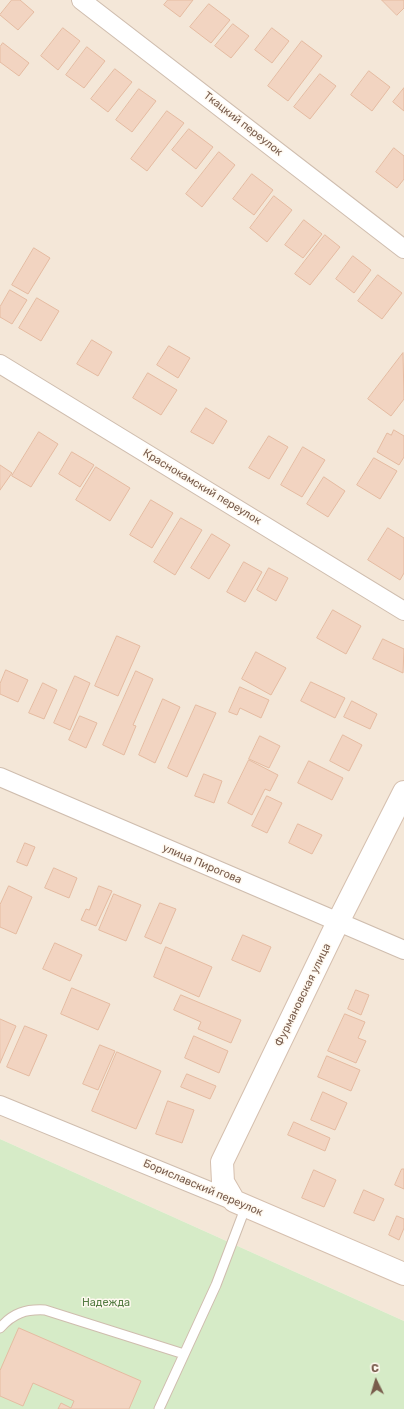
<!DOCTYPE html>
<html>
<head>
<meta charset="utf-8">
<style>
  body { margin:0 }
  #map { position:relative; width:404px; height:1409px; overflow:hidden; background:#fdf5ea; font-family:Rubik,sans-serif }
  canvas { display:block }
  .north { position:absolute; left:356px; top:1361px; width:40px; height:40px; -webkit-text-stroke:3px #fff9f0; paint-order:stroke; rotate:355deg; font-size:11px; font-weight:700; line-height:16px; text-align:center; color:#785c4c }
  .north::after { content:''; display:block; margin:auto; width:14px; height:18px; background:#785c4c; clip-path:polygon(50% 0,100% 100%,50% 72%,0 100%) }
</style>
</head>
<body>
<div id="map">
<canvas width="404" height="1409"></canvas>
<div class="north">С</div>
</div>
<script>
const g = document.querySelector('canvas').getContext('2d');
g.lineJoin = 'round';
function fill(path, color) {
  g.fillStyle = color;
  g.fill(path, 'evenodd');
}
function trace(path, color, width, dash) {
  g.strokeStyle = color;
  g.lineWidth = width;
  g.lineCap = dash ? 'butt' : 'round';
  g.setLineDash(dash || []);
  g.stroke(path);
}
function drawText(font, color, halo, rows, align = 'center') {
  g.font = font + ' Rubik,sans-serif';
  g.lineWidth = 3;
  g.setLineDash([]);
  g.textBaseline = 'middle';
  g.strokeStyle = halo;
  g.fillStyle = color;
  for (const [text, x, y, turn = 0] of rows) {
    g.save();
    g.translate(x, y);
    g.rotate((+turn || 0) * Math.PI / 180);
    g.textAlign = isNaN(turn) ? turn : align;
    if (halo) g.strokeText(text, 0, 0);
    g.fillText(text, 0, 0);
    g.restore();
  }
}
fill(new Path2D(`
  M0,0H404V1321L0,1139Z`), '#f4e7d8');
fill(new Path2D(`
  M0,1139L404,1321V1409H0Z`), '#d6ebc7');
const building = new Path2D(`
  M12,0H20L34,12L18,30L0,15Z
  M168,0H193L180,17L164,5Z
  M382,0H404V8L397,15Z
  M209,4L230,20L211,43L190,27Z
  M233,24L249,36L231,58L215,46Z
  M63,28L80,41L58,70L41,56Z
  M272,28L289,41L272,63L255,50Z
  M302,41L322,56L288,101L268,86Z
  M3,43L29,63L19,76L0,62V47Z
  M87,47L105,61L84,88L66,75Z
  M115,69L132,82L108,112L91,99Z
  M369,71L390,87L372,111L351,95Z
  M320,74L336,86L310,119L294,107Z
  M404,88V111L393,102Z
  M139,89L156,101L132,132L116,120Z
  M167,111L184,123L147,171L131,159Z
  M189,129L213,147L196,169L172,150Z
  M394,148L404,156V179L397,188L376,172Z
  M219,152L235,165L202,207L186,194Z
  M252,174L273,190L254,215L233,199Z
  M274,196L292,210L267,242L250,228Z
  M304,220L322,234L303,258L285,245Z
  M325,235L340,247L310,285L295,274Z
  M34,248L50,258L28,294L12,285Z
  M353,256L371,270L354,293L336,279Z
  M378,275L402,293L382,319L358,301Z
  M10,290L27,300L12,324L0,317V307Z
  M37,298L59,311L41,341L19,328Z
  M92,340L112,352L98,376L77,364Z
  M169,346L190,358L178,378L157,365Z
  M403,353L404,399L391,416L368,399Z
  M148,373L177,390L161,415L133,398Z
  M206,408L227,421L213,444L191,432Z
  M394,430L404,436V457L399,465L377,452L387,433L391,435Z
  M39,432L58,444L31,487L12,476Z
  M269,436L288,447L269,479L249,468Z
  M303,447L325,460L302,497L281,485Z
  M72,452L94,465L80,487L59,474Z
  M374,458L397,471L380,499L357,485Z
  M0,465L12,473L0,490Z
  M96,467L130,488L110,521L76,500Z
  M324,477L345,491L328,517L307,504Z
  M151,500L173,513L152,548L130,535Z
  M181,518L202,530L175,575L154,562Z
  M388,528L404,538V573L400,580L368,560Z
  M212,534L230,545L209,579L191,568Z
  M244,562L262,572L245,602L227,592Z
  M269,568L288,578L276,601L257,590Z
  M333,610L361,626L346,654L317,638Z
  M117,636L140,646L118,696L95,686Z
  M383,639L404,649L403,673L373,659Z
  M256,652L286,668L271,695L242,679Z
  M6,670L28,680L18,702L0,694V684Z
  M136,671L153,679L133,725L136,726L124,755L103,745Z
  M75,676L90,683L70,730L54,723Z
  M311,682L345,698L335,718L301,701Z
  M43,683L57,690L44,719L29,713Z
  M240,687L269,700L261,718L240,708L237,715L229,712Z
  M163,699L180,707L155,763L139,755Z
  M352,701L377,714L370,729L344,717Z
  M196,705L216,713L187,777L168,768Z
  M80,716L97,723L86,748L69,740Z
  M343,735L362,745L349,771L330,761Z
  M260,736L280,746L269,768L249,759Z
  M249,760L278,775L270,791L265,789L252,815L228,803Z
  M309,761L343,778L332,800L298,783Z
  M204,774L222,781L214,803L195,796Z
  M267,796L282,803L267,833L252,826Z
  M298,824L322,835L312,854L289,843Z
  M25,843L35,847L27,866L17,862Z
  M54,868L77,878L69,898L45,888Z
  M9,886L32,897L16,934L0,927V905Z
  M99,886L112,891L96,926L81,920L86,909L89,910Z
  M114,894L141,905L126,941L99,930Z
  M160,903L176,909L161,944L145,937Z
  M243,935L271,947L260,972L232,960Z
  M55,943L82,955L70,981L43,969Z
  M166,947L212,967L199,997L154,977Z
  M72,988L110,1004L98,1030L61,1014Z
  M356,990L369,995L361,1015L348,1009Z
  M181,995L241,1020L231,1043L198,1029L201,1022L174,1010Z
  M345,1014L365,1022L358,1038L366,1041L356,1063L328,1051Z
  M0,1019L16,1026L0,1063Z
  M25,1026L47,1035L29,1076L7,1067Z
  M194,1036L228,1051L219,1073L185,1058Z
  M100,1045L115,1051L98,1090L83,1084Z
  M117,1052L161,1071L136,1129L92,1111Z
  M327,1056L360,1070L351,1091L318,1077Z
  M187,1074L216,1086L210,1099L181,1087Z
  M323,1092L347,1103L335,1130L311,1120Z
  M168,1101L194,1110L182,1143L156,1134Z
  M294,1122L330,1138L325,1151L288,1135Z
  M402,1169H404V1189L395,1185Z
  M314,1170L336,1180L324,1207L302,1198Z
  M364,1190L384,1199L374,1221L354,1213Z
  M397,1216L404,1219V1228L399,1240L389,1235Z
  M19,1328L141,1381L129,1409H58L61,1403L71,1408L74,1401L33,1383L23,1406L0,1396V1371Z`);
fill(building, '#f2d4c1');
trace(building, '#e5bba1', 1);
const lane = new Path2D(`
  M0,1328C13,1313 26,1309 45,1310L184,1354
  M159,1409L216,1285L246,1206`);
const street = new Path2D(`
  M81,0L404,249
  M0,364L404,611
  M0,777L404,950
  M0,1105L234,1201`);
const secondary = new Path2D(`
  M404,792L338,922L222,1162L223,1182L234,1201L404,1274`);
trace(lane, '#cfbdae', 11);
trace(street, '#cfbdae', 20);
trace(secondary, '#d5bfae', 24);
trace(lane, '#fff', 9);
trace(street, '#fff', 18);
trace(secondary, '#fff', 22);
drawText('11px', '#785c4c', '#fff9f0', [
  ["Ткацкий переулок",243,124,38],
  ["Краснокамский переулок",202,487,31],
  ["улица Пирогова",202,864,23],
  ["Фурмановская улица",303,995,-64],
  ["Бориславский переулок",203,1188,23]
]);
drawText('11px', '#557d44', '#fff9f0', [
  ["Надежда",106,1303]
]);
</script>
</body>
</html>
